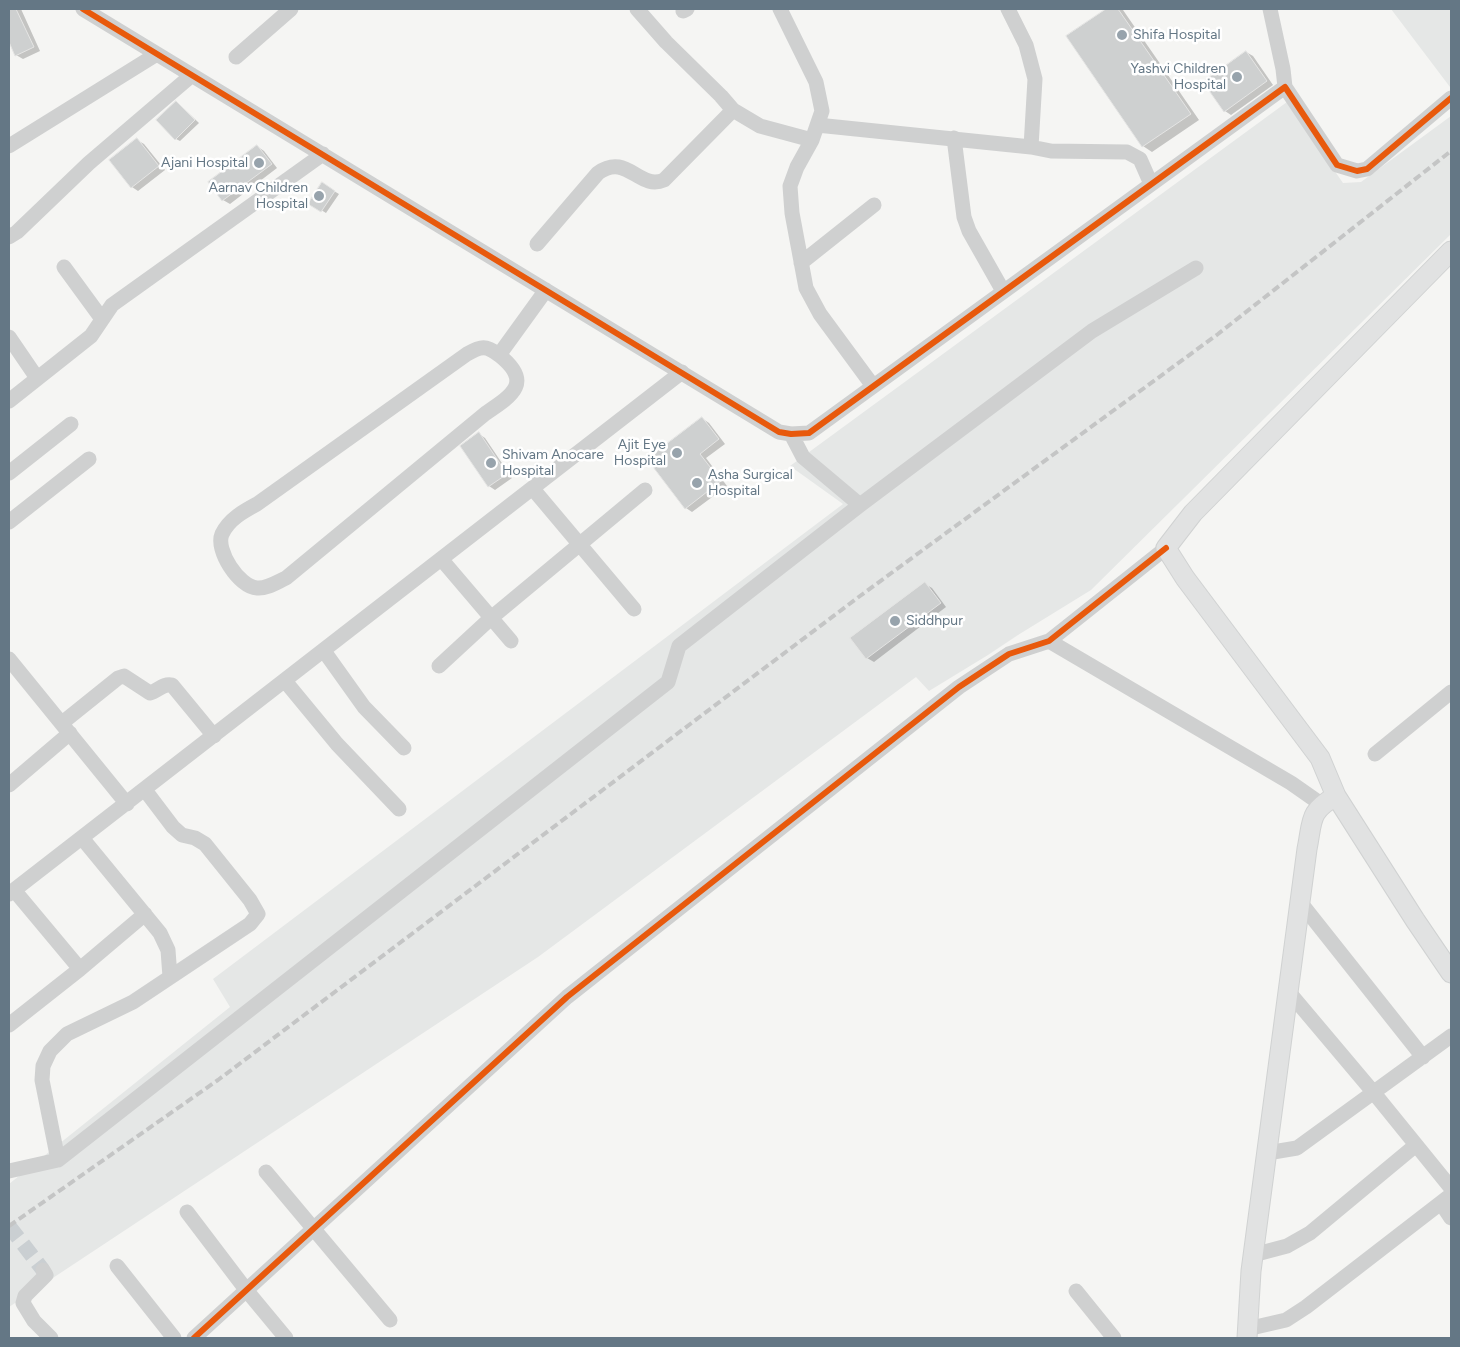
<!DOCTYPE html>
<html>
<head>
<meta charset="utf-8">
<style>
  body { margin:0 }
  #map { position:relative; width:1460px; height:1347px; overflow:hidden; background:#f5f5f3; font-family:Figtree,sans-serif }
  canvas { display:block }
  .frame { position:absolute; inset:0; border:10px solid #647785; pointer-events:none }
</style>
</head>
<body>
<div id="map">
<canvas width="1460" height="1347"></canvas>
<div class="frame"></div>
</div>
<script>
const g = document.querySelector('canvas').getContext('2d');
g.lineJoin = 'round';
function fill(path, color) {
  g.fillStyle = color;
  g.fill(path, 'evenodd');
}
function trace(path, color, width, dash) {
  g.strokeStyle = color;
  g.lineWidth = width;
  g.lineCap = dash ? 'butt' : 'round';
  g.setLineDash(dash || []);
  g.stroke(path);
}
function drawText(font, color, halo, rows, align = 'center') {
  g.font = font + ' Figtree,sans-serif';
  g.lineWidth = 5;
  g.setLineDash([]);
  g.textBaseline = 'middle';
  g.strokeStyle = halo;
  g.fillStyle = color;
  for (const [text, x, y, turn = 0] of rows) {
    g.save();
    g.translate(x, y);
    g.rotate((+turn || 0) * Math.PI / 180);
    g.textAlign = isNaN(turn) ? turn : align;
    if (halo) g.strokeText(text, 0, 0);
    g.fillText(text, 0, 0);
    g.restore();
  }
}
fill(new Path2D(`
  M1391,9H1451V86L1450,87Z
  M1287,102L1343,183L1361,182L1451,116V234L1091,590L1018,635L988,655L929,691L916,677L538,957L9,1307V1184L230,1007L213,979L843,504L790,466Z`), '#e5e7e6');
fill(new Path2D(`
  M9,9H21L40,51L23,59L16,55L9,40Z
  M1108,9L1123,10L1199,120L1152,152L1143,146L1067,37Z
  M1246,52L1253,56L1273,85L1231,115L1225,111Z
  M177,102L199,123L180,141L176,139Z
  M137,140L144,144L165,170L138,191L132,187Z
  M258,147L264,151L277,168L230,204L223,200Z
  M322,184L339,194L326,213L310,203Z
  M703,419L709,423L725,444L706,458L727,486L692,512L686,508Z
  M479,434L485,438L512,478L495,490L489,486Z
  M925,584L932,588L946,607L874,662L867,658Z`), '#0003');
const building = new Path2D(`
  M9,9H16L34,47L15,56L9,42Z
  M1106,9H1118L1191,114L1142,147L1066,36Z
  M1246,51L1267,81L1224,112L1203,82Z
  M176,101L195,120L175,140L156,120Z
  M137,138L159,166L131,188L109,160Z
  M257,145L272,164L222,201L208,182Z
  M322,182L335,191L321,212L308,204Z
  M702,417L719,439L700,454L721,481L685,509L647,459Z
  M479,432L507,474L488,487L460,446Z
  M925,582L941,603L866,659L850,638Z`);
fill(building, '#ced0d0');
trace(building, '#e4e4e3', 1);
trace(new Path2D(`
  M9,1226L43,1270`), '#cacfd2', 15, [15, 8]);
const major = new Path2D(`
  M1451,251L1193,513L1166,548L1185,578L1320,758L1336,796L1415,920L1451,973
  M1247,1338L1251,1271L1307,849C1313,820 1308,812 1336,796`);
trace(major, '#d0d2d2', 21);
trace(new Path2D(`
  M83,9L779,432L791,434L809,433L1285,87L1337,165L1357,171L1367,169L1451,98
  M637,9L666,42L721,96L733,110L760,126L812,140
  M780,9L816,82L822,111L812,140L797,167L790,186L792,213L806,288L820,314L873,386
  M1008,9L1026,45L1035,79L1031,147L1051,151L1127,152L1140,159L1151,184
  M1270,9L1283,69L1285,87
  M683,11L687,9
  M236,57L291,9
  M817,125L1031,147
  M954,138L964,217L969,231L1003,291
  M9,146L157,54
  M9,237L17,232L89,163L192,75
  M537,244L598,173C627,152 639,191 664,180L733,110
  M801,263L874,205
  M64,267L102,319
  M9,337L37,378
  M499,355C533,382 513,395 486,413L286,578C277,582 267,589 257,588C239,587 215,550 222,534C229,519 244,511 257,504L467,354C481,346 486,345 499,355L546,290
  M9,401L91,336L112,305L323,154
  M791,434L803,457L860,505
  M9,473L71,424
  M533,489L634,609
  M9,522L89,459
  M442,560L511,641
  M1049,641L1291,783L1321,804
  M324,651L364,707L404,748
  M9,659L127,804
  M439,666L491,618L645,490
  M285,681L337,744L399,809
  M62,723L118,678L124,676L150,693C158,691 163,683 172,685L214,736
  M1375,754L1451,692
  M9,785L70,733
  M82,838L160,933L168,950L170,977
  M14,890L80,969
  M9,894L682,372
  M1300,902L1423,1057
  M1288,991L1374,1093L1451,1188
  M9,1025L80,969L145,914
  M1267,1153L1297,1148L1451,1036
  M58,1160L668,682L679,646L860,505L1092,331L1196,268
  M9,1171L58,1160L42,1080L43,1066L50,1051L67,1034L133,1002L250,924L258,914L250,900L205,844L195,838L182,835L173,827L145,790
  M266,1172L390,1320
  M1441,1203L1451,1218
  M187,1212L247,1291L286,1338
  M1253,1255L1287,1246L1310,1233L1416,1145
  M117,1266L174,1338
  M43,1270L46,1275L25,1296L23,1303L34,1321L51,1338
  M1076,1291L1114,1338
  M1247,1329L1286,1320L1306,1307L1451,1195
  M194,1338L567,997L959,687L1009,654L1049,641L1166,548`), '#cfd0d0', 15);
trace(major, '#e1e2e2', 19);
trace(new Path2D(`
  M9,1226L218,1080L860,596L1218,334L1451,151`), '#c4c5c5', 4, [8, 4]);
trace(new Path2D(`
  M83,9L779,432L791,434L809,433L1285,87L1337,165L1357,171L1367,169L1451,98
  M194,1338L567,997L959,687L1009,654L1049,641L1166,548`), '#e8590c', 6);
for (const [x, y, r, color] of [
  [1122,35,6,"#97a3ac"],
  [1237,77,6,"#97a3ac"],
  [259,163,6,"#97a3ac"],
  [319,196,6,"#97a3ac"],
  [677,453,6,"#97a3ac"],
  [491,463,6,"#97a3ac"],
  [697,483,6,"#97a3ac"],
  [895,621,6,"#97a3ac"]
]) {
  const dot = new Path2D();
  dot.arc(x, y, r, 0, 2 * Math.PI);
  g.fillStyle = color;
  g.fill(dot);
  trace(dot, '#fff', 2);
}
drawText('14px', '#647785', '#fff', [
  ["Shifa Hospital",1133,35],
  ["Yashvi Children",1226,69,"right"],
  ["Hospital",1226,85,"right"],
  ["Ajani Hospital",248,163,"right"],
  ["Aarnav Children",308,188,"right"],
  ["Hospital",308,204,"right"],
  ["Ajit Eye",666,445,"right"],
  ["Hospital",666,461,"right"],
  ["Shivam Anocare",502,455],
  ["Hospital",502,471],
  ["Asha Surgical",708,475],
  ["Hospital",708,491],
  ["Siddhpur",906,621]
], 'left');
</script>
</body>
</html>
